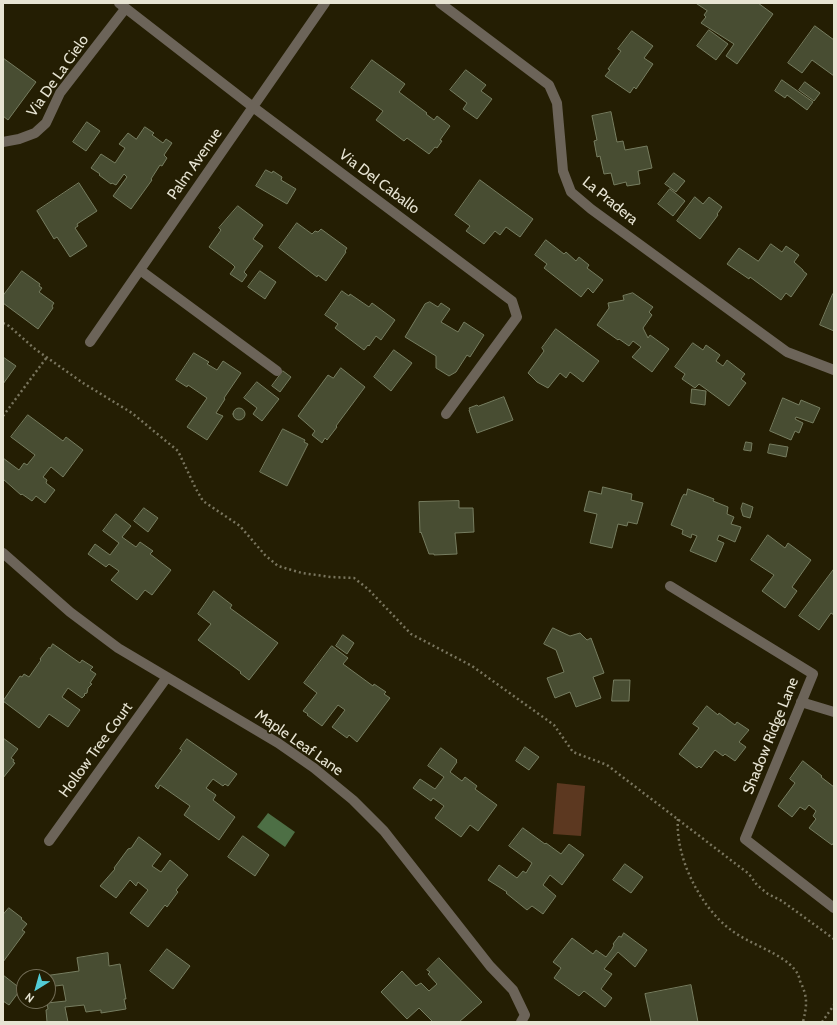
<!DOCTYPE html>
<html>
<head>
<meta charset="utf-8">
<style>
  body { margin:0 }
  #map { position:relative; width:837px; height:1025px; overflow:hidden; background:#241e03; font-family:Cabin,sans-serif }
  canvas { display:block }
  .frame { position:absolute; inset:0; border:4px solid #e7e4d3; pointer-events:none }
  .north { position:absolute; left:16px; top:969px; width:40px; height:40px; box-sizing:border-box; background:#241e03; border:1px solid #726d56; border-radius:50%; rotate:217deg; font-size:11px; font-weight:700; line-height:16px; text-align:center; color:#e7e4d3 }
  .north::after { content:''; display:block; margin:auto; width:14px; height:18px; background:#52ccd6; clip-path:polygon(50% 0,100% 100%,50% 72%,0 100%) }
</style>
</head>
<body>
<div id="map">
<canvas width="837" height="1025"></canvas>
<div class="frame"></div>
<div class="north">N</div>
</div>
<script>
const g = document.querySelector('canvas').getContext('2d');
g.lineJoin = 'round';
function fill(path, color) {
  g.fillStyle = color;
  g.fill(path, 'evenodd');
}
function trace(path, color, width, dash) {
  g.strokeStyle = color;
  g.lineWidth = width;
  g.lineCap = dash ? 'butt' : 'round';
  g.setLineDash(dash || []);
  g.stroke(path);
}
function drawText(font, color, halo, rows, align = 'center') {
  g.font = font + ' Cabin,sans-serif';
  g.lineWidth = 3.5;
  g.setLineDash([]);
  g.textBaseline = 'middle';
  g.strokeStyle = halo;
  g.fillStyle = color;
  for (const [text, x, y, turn = 0] of rows) {
    g.save();
    g.translate(x, y);
    g.rotate((+turn || 0) * Math.PI / 180);
    g.textAlign = isNaN(turn) ? turn : align;
    if (halo) g.strokeText(text, 0, 0);
    g.fillText(text, 0, 0);
    g.restore();
  }
}
fill(new Path2D(`
  M557,783L585,786L581,836L553,834Z`), '#5c3820');
fill(new Path2D(`
  M268,813L295,832L285,847L257,827Z`), '#4d6f45');
const building = new Path2D(`
  M696,3H758L773,14L737,64L726,56L734,44L701,23L706,17L704,15L707,11Z
  M815,26L834,40V76L812,60L802,73L788,63Z
  M709,30L728,44L716,60L697,46Z
  M632,31L653,46L644,58L653,64L636,89L634,87L630,93L605,76L610,70L608,69L621,51L618,49Z
  M3,58L36,82L8,120L3,116Z
  M372,60L405,84L399,92L427,113L426,114L434,120L437,116L450,126L440,140L442,141L437,148L435,147L429,154L407,138L404,141L376,120L383,111L351,88Z
  M466,70L486,85L481,91L492,99L477,119L463,109L467,103L450,90Z
  M782,80L813,102L807,110L787,95L785,98L775,91Z
  M805,82L820,93L814,101L799,90Z
  M611,112L617,142L623,141L625,150L647,146L652,168L638,171L640,184L627,186L626,182L614,185L611,173L604,174L600,156L597,157L594,141L597,140L592,116Z
  M87,122L100,131L86,151L73,142Z
  M145,127L154,133L152,135L163,143L166,139L172,143L164,155L167,158L162,166L160,165L151,179L152,180L131,209L113,196L127,177L124,174L116,185L112,183L111,184L99,175L100,174L91,168L101,154L115,163L125,148L119,144L128,133L136,139Z
  M266,170L272,173L273,171L282,177L281,180L296,189L287,204L256,186Z
  M674,173L685,181L676,192L665,184Z
  M480,180L533,219L520,237L506,227L500,235L495,231L484,244L466,231L470,226L455,215Z
  M79,183L97,211L77,224L78,226L75,228L87,246L70,257L57,237L54,239L37,211Z
  M670,189L685,201L673,216L658,204Z
  M695,197L703,204L709,197L722,207L717,214L718,215L700,239L677,221Z
  M238,206L263,225L253,239L263,246L244,272L247,275L242,282L230,274L235,267L232,264L209,247L221,230L219,228Z
  M297,223L312,234L315,231L318,232L321,229L347,248L345,251L346,252L326,281L318,275L317,277L279,248Z
  M546,240L564,254L566,252L576,261L579,257L589,265L587,268L603,280L593,293L588,288L581,297L544,268L547,264L535,255Z
  M771,244L782,252L786,246L799,255L794,262L803,270V271L807,274L791,297L786,293L781,300L750,277L749,279L727,264L739,248L758,261Z
  M22,271L40,284L39,286L42,288L39,292L54,303L52,306L53,308L38,329L3,303V296Z
  M260,271L276,282L265,299L248,287Z
  M342,291L349,296L350,294L369,307L372,303L395,320L381,340L376,336L369,346L368,345L364,350L335,328L338,324L325,315Z
  M633,293L653,307L649,312L652,315L643,328L648,338L650,335L669,349L652,372L632,357L641,347L633,341L629,346L619,339L618,340L597,325L609,308L608,303L624,300L623,296Z
  M833,294L834,295V331L820,325Z
  M430,302L438,307L441,303L450,309L441,322L458,332L464,322L484,335L470,357L467,355L456,372L449,376L436,368V356L405,337L425,304Z
  M556,329L599,361L583,382L570,372L566,378L560,373L548,388L537,382L528,373L544,351L542,348Z
  M693,343L703,350L706,345L720,355L716,361L723,366L727,360L745,374L741,379L746,383L729,406L699,384L695,388L682,379L685,374L675,367Z
  M394,350L412,363L391,391L374,377Z
  M194,353L209,362L207,364L217,370L223,361L241,373L224,398L225,399L216,413L223,416L207,440L187,427L207,398L188,385L187,387L176,380Z
  M3,357L16,366L3,384Z
  M341,368L365,387L336,426L337,427L327,440L325,438L322,443L312,435L315,431L298,416L328,375L333,378Z
  M283,371L291,377L280,392L272,386Z
  M257,382L279,399L262,421L253,414L257,408L244,398Z
  M692,389L706,391L705,405L691,403Z
  M504,397L513,420L477,433L469,410H470L469,408L477,405L478,406Z
  M783,398L799,405L801,400L820,408L813,423L796,417L795,419L803,423L799,433L795,431L791,440L770,431Z
  M233 414a6 6 0 1 1 12 0a6 6 0 1 1-12 0Z
  M28,415L63,441L66,437L83,450L63,477L51,467L43,477L47,480L46,483L55,490L45,503L36,496L32,501L22,494L21,495L3,479V458L19,470L24,463L27,465L35,455L11,437Z
  M283,429L305,440L304,442L308,444L287,486L260,472Z
  M746,442L752,443L751,451L744,450Z
  M770,444L788,447L786,457L768,453Z
  M603,487L632,494L631,500L643,503L637,524L628,522L627,526L618,524L612,548L590,543L597,514L584,511L589,491L601,494Z
  M688,489L714,499L713,501L728,507L727,514L734,517L731,524L741,527L735,542L719,535L717,540L724,543L716,562L690,551L697,536L692,534L691,538L682,534L683,530L671,525L682,497L684,494L686,495Z
  M459,501V508H473L474,532L455,533L457,554L434,555V554H429L421,532L420,533L419,502Z
  M743,503L753,507L750,518L743,516L741,509Z
  M144,508L158,518L148,532L134,521Z
  M116,514L131,526L122,537L136,547L140,542L153,551L150,554L171,570L152,595L145,590L137,600L111,580L119,571L109,564L106,567L88,554L95,544L110,555L119,543L103,531Z
  M768,535L785,548L788,543L811,560L792,587L797,591L785,608L762,591L774,575L751,560Z
  M834,569V615L831,613L819,630L799,616Z
  M214,591L232,605L230,608L278,643L249,680L240,673L241,672L198,640L211,624L198,614Z
  M553,628L570,636L580,633L587,640L591,638L604,673L593,677L601,698L576,707L570,692L555,698L547,678L564,672L556,650L544,644Z
  M343,635L354,643L347,654L336,646Z
  M53,644L80,663L82,660L93,667L90,670L96,674L90,683L92,684L88,688L87,693L84,694L85,695L82,698L68,688L62,697L80,710L68,727L49,714L39,728L3,701L20,676L22,677L24,674L29,677L41,660L40,659L49,647L50,648Z
  M332,646L348,658L343,664L373,686L374,684L386,692L384,694L390,698L357,742L349,735L347,738L332,727L345,710L338,705L322,726L307,715L308,714L303,711L317,693L304,683Z
  M614,680H630L629,701H612Z
  M707,706L718,715L719,713L735,725L737,722L749,730L739,742L746,747L735,761L725,754L723,756L715,750L701,768L699,766L697,768L679,754L699,728L693,724Z
  M3,738L18,749L11,758L14,760L13,762L15,763L3,778Z
  M187,739L237,774L228,786L225,784L223,786L213,779L206,788L216,795L213,800L235,817L219,840L184,815L190,806L160,785L158,789L155,786L182,750L180,749Z
  M525,747L539,757L529,770L516,761Z
  M441,748L457,760L456,761L457,762L450,772L462,781L465,777L477,786L475,789L497,805L478,831L470,825L461,837L435,818L444,806L433,798L431,801L413,788L420,779L435,789L444,777L428,766Z
  M803,761L822,776L821,777L834,787V842L832,845L809,828L816,819L813,816L816,811L809,805L805,810L800,807L792,817L778,806L795,783L790,779Z
  M523,828L545,844L546,843L561,854L569,844L584,855L562,885L550,875L543,885L556,896L543,914L532,906L527,910L506,893L507,892L488,880L499,865L517,878L523,871L526,873L532,863L509,846Z
  M243,836L269,855L255,876L228,857Z
  M139,837L161,854L152,866L161,872L170,860L188,875L176,890L178,892L167,907L165,905L148,927L130,913L148,890L138,882L136,886L130,880L116,898L100,886L115,869L114,868L128,849L131,848Z
  M625,864L643,877L631,893L613,880Z
  M9,908L22,918L21,919L27,924L22,930L25,932L3,962V915Z
  M624,933L647,950L635,967L618,952L604,969L612,974L601,989L612,998L605,1007L584,991L579,996L554,978L561,968L553,962L572,938L593,954L596,950L606,957L612,949L614,945L613,944L619,936L621,937Z
  M167,949L190,966L173,989L150,971Z
  M108,953L109,966L120,964L126,999H124L126,1009L101,1013V1010L86,1012L84,1005L65,1007L68,1022H47L46,1010L48,1009L47,1003L66,1001L63,985L48,987V977L44,976L79,971L77,958Z
  M439,958L482,1002L459,1022H433L419,1008L407,1019L381,992L402,971L416,986L421,983L429,991L437,984L428,974L430,972L427,970Z
  M3,975L21,989L9,1005L3,1001Z
  M691,985L698,1022H651L645,994Z`);
fill(building, '#484d32');
trace(building, '#767d60', 1);
trace(new Path2D(`
  M3,323L9,326L35,349L83,383L132,413L178,451L196,489L203,501L240,526L265,555L278,566L302,573L331,577L354,578L368,589L411,634L472,666L554,725L573,752L607,765L749,874L757,885L768,894L782,901L834,939
  M3,416L47,357
  M678,819C675,857 700,907 731,930C749,944 782,953 795,970C798,973 799,977 800,981C808,997 807,1005 803,1022
  M822,1022L834,1005`), '#79755e', 2.5, [2, 3]);
trace(new Path2D(`
  M119,3L253,107L512,301L517,317L446,414
  M440,3L549,85L557,103L563,171L571,192L591,209L787,352L834,370
  M3,142L19,139L35,133L46,123L60,93L125,9
  M140,270L277,371
  M90,342L325,3
  M3,553L70,612L118,648L278,743L314,768L353,800L384,831L490,966L513,990L525,1015L521,1022
  M670,586L813,674L745,839L834,908
  M801,702L834,712
  M49,841L167,677`), '#6c6459', 10);
drawText('15px', '#e7e4d3', '#241e03', [
  ["Via De La Cielo",58,76,-55],
  ["Palm Avenue",195,164,-55],
  ["Via Del Caballo",379,182,37],
  ["La Pradera",610,201,39],
  ["Shadow Ridge Lane",771,736,-68],
  ["Maple Leaf Lane",299,743,35],
  ["Hollow Tree Court",96,750,-54]
]);
</script>
</body>
</html>
